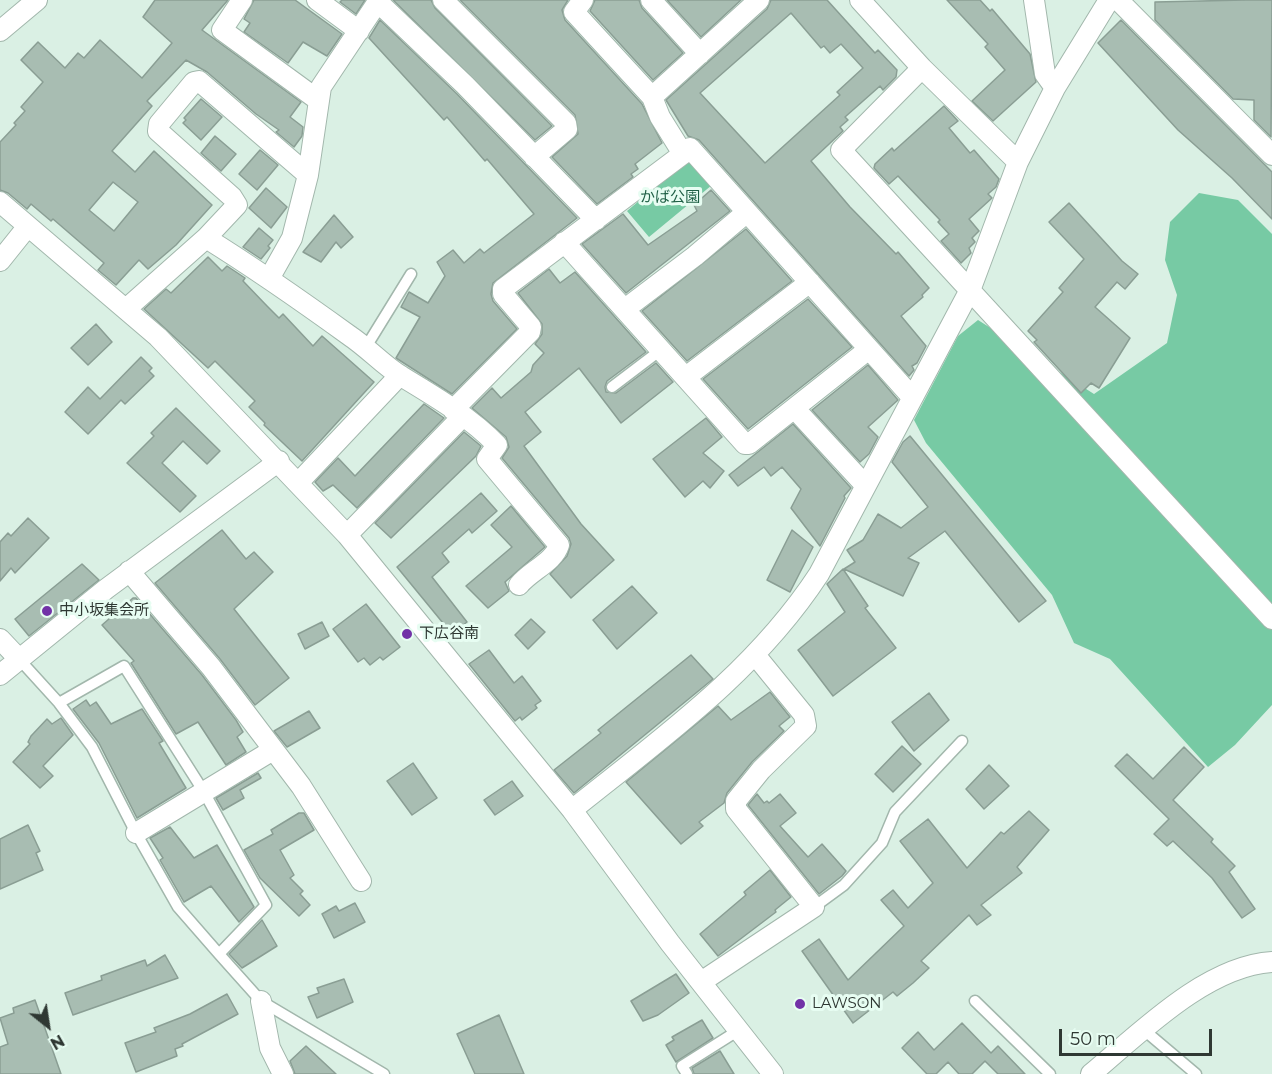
<!DOCTYPE html>
<html>
<head>
<meta charset="utf-8">
<style>
  body { margin:0 }
  #map { position:relative; width:1272px; height:1074px; overflow:hidden; background:#daf0e4; font-family:Montserrat,sans-serif }
  canvas { display:block }
  .north { position:absolute; left:18px; top:996px; width:60px; height:60px; -webkit-text-stroke:4px #e7fdf2; paint-order:stroke; rotate:150deg; font-size:16px; font-weight:700; line-height:24px; text-align:center; color:#2f3833 }
  .north::after { content:''; display:block; margin:auto; width:21px; height:27px; background:#2f3833; clip-path:polygon(50% 0,100% 100%,50% 72%,0 100%) }
  .scale { position:absolute; left:1059px; top:1029px; width:153px; height:27px; box-sizing:border-box; border:3px solid #2f3833; border-top:0; padding-left:8px; font-size:18px; line-height:21px; white-space:nowrap; color:#2f3833; -webkit-text-stroke:4px #e7fdf2; paint-order:stroke }
</style>
</head>
<body>
<div id="map">
<canvas width="1272" height="1074"></canvas>
<div class="north">N</div>
<div class="scale">50 m</div>
</div>
<script>
const g = document.querySelector('canvas').getContext('2d');
g.lineJoin = 'round';
function fill(path, color) {
  g.fillStyle = color;
  g.fill(path, 'evenodd');
}
function trace(path, color, width, dash) {
  g.strokeStyle = color;
  g.lineWidth = width;
  g.lineCap = dash ? 'butt' : 'round';
  g.setLineDash(dash || []);
  g.stroke(path);
}
function drawText(font, color, halo, rows, align = 'center') {
  g.font = font + ' Montserrat,"Noto Sans JP",sans-serif';
  g.lineWidth = 6;
  g.setLineDash([]);
  g.textBaseline = 'middle';
  g.strokeStyle = halo;
  g.fillStyle = color;
  for (const [text, x, y, turn = 0] of rows) {
    g.save();
    g.translate(x, y);
    g.rotate((+turn || 0) * Math.PI / 180);
    g.textAlign = isNaN(turn) ? turn : align;
    if (halo) g.strokeText(text, 0, 0);
    g.fillText(text, 0, 0);
    g.restore();
  }
}
fill(new Path2D(`
  M690,158L712,185L649,237L627,211Z
  M1199,193L1238,200L1272,234V705L1235,745L1208,767L1110,659L1074,643L1052,595L926,443L914,420L958,336L978,320L1094,394L1167,343L1177,295L1165,260L1170,222Z`), '#77caa4');
const building = new Path2D(`
  M155,0H228L202,30L301,102L290,117L303,127L302,136L294,147L276,132L279,130L256,114L207,72L186,60L147,101L152,106L112,151L135,172L154,151L212,205L176,245L148,269L139,260L116,285L98,270L104,263L53,219L51,221L31,204L27,209L8,193L0,190V142L16,125L14,123L25,111L21,107L43,82L21,60L38,42L65,68L78,53L84,58L100,40L142,78L172,43L143,17ZM113,182L138,202L114,231L89,210Z
  M254,0H295L342,34L327,56L303,42L288,63L244,32L250,23L244,19Z
  M342,0H365L356,14L340,2Z
  M393,0H431L435,8L552,126L535,140Z
  M460,0H568L562,10L565,20L642,104L662,143L635,164L638,169L631,174L633,177L597,204L552,157L578,134L575,115Z
  M595,0H639L642,8L683,53L653,80L590,11Z
  M667,0H741L701,37Z
  M771,0H827L875,53L878,50L897,70L896,77L883,90L880,86L845,117L848,120L840,127L843,131L811,161L850,207L896,254L898,252L929,288L922,295L923,297L901,316L926,346L917,363L912,366L914,370L909,376L699,140L688,136L666,100L767,9ZM791,13L821,48L824,46L830,53L841,44L863,68L837,92L840,95L765,163L700,93Z
  M947,0H980L990,11L992,9L1030,54L1036,82L993,121L972,101L1005,70L985,47L988,44Z
  M1245,0H1272L1271,137L1254,120V100L1233,99L1155,20V2Z
  M380,20L457,94L577,218L493,283L491,294L493,301L517,329L452,394L396,358L420,317L401,307L409,292L428,303L445,276L437,262L453,250L464,263L480,249L484,253L534,214L487,159L485,161L447,117L444,120L369,38Z
  M1121,20L1272,172V219L1232,178L1178,130L1098,43Z
  M201,99L222,117L201,140L183,123L186,120L184,118Z
  M944,106L958,121L949,128L970,153L974,150L999,179L996,187L988,194L992,198L969,219L979,231L972,238L975,242L969,248L971,253L961,263L941,241L949,234L938,222L940,220L898,176L889,184L874,168L875,164L892,148L894,151Z
  M215,136L236,154L221,171L201,153Z
  M260,150L278,165L257,190L239,174Z
  M266,188L287,207L271,228L249,208Z
  M711,190L730,211L626,293L582,244L623,214L648,245L697,211L694,205Z
  M1069,203L1122,261L1138,274L1125,289L1117,282L1095,307L1130,338L1099,388L1091,383L1081,393L1034,342L1037,340L1028,331L1063,292L1059,288L1084,259L1049,222Z
  M334,215L353,237L341,248L336,242L321,262L303,252Z
  M259,228L273,240L268,246L270,248L261,259L243,247Z
  M746,229L792,281L687,361L642,311Z
  M208,257L222,271L227,266L245,278L243,281L267,306L279,318L283,314L313,346L322,336L374,382L302,461L264,425L265,423L249,407L255,401L215,361L208,368L144,309L166,289L171,293Z
  M549,269L560,283L575,272L646,352L607,381L605,387L606,392L616,393L656,363L673,382L621,423L579,368L525,412L541,432L524,446L581,524L614,560L571,598L550,574L567,556L571,544L569,538L502,458L509,447L506,437L472,408L492,388L501,398L531,372L533,365L544,353L535,344L542,334V324L518,293Z
  M808,299L852,347L748,429L703,379Z
  M96,324L112,342L88,365L71,348Z
  M141,357L152,368L149,371L154,376L125,404L121,400L88,434L65,412L88,387L100,399Z
  M868,365L898,400L868,427L878,437L869,454L860,462L812,410Z
  M424,404L444,418L357,508L333,485L323,491L315,482L338,458L355,476Z
  M176,408L220,451L207,464L183,441L162,463L196,496L180,512L127,463L154,436L151,433Z
  M706,418L722,437L703,453L724,471L710,488L703,481L685,497L653,459Z
  M793,424L851,488L844,496L845,498L820,546L791,508L801,489L782,467L771,476L764,467L738,486L729,475Z
  M464,432L481,446L476,456L391,538L375,523Z
  M910,436L1046,601L1019,622L945,531L908,558L919,563L903,596L844,569L855,562L847,550L863,540L878,514L901,528L928,507L892,462L903,442Z
  M481,493L497,511L472,533L469,529L442,553L449,562L432,577L467,622L452,634L397,567Z
  M511,506L545,547L505,582L509,591L488,608L466,586L512,547L491,525Z
  M28,518L49,538L15,573L11,568L0,581V542L8,533L11,536Z
  M222,530L246,559L254,552L273,572L234,609L289,678L255,705L220,659L155,583Z
  M792,530L813,547L790,592L767,580Z
  M82,564L99,580L29,636L15,619Z
  M843,569L868,606L865,608L896,648L833,696L798,650L845,612L827,584Z
  M632,586L657,613L617,649L593,620Z
  M133,598H136L202,675L236,720L243,732L237,737L246,752L226,765L198,722L176,734L131,663L134,661L102,625Z
  M366,604L400,647L383,660L380,657L370,665L364,658L358,662L333,629Z
  M531,619L545,632L528,649L515,635Z
  M322,622L329,636L305,649L298,634Z
  M489,650L514,683L522,676L541,701L535,705L537,708L522,720L520,717L515,721L469,664Z
  M691,655L713,679L574,793L554,770L601,733L598,730Z
  M770,692L790,717L779,726L784,731L752,762L727,793L724,803L699,822L703,826L681,844L626,782L718,706L731,720Z
  M929,693L949,720L914,751L892,722Z
  M86,700L90,706L96,702L111,724L142,709L163,741L159,743L186,788L137,818L99,743L73,709Z
  M309,711L320,728L287,747L274,731Z
  M61,718L73,735L43,766L53,776L40,788L13,762L30,744L28,742L31,736L47,719L52,724Z
  M902,746L921,764L893,792L875,774Z
  M1184,747L1204,767L1173,800L1213,839L1211,842L1235,866L1229,872L1255,909L1242,918L1212,878L1173,841L1167,846L1154,834L1169,819L1115,766L1127,754L1153,779Z
  M413,763L437,798L412,815L387,781Z
  M989,765L1009,786L984,809L966,789Z
  M258,773L261,778L240,790L244,798L223,810L216,798Z
  M512,781L523,796L495,815L484,800Z
  M757,794L764,803L767,801L769,803L780,794L796,813L780,826L808,857L822,844L846,871L842,876L819,894L748,805Z
  M1029,811L1049,830L1017,867L1022,873L981,905L991,915L977,925L969,915L921,961L929,968L913,983L897,996L893,992L853,1023L802,951L819,939L848,980L904,926L881,900L893,890L908,908L933,883L900,841L928,819L967,868L1001,832L1004,834Z
  M299,813H304L314,830L280,850L294,875L290,878L303,891L300,894L310,905L299,916L260,878L244,850L273,834L271,830Z
  M28,825L40,851L36,853L43,870L0,889V839Z
  M170,827L194,858L217,845L254,907L239,922L211,886L184,902L160,860L163,858L150,838Z
  M770,870L791,897L775,910L776,912L718,956L700,934L746,895L744,892Z
  M355,903L365,922L334,938L322,914L336,906L339,911Z
  M262,920L277,946L242,968L229,954Z
  M165,955L178,978L73,1015L65,993L102,980L101,976L145,960L147,966Z
  M676,974L689,993L658,1015L643,1021L631,1001Z
  M344,979L353,1002L317,1018L308,997L319,993L317,988Z
  M227,994L238,1014L182,1044L183,1046L175,1049L177,1056L136,1072L125,1043L156,1032L154,1028L190,1014Z
  M35,1000L61,1074H0V1047L8,1044L0,1018L14,1013L13,1008Z
  M499,1015L524,1074H475L457,1034Z
  M702,1020L713,1038L676,1062L666,1045L674,1040L672,1037Z
  M962,1023L991,1053L998,1046L1025,1074H998L985,1061L972,1074H959L948,1062L936,1074H927L902,1048L918,1032L934,1050Z
  M306,1046L336,1074H295L290,1061Z
  M720,1051L734,1074H694L692,1068Z`);
fill(building, '#a8bdb2');
trace(building, '#8a9e94', 1.5);
const lane = new Path2D(`
  M366,347L411,274
  M612,387L662,349
  M19,659L59,703L92,747L136,833L178,907L219,954L261,1001L384,1074
  M59,703L124,666L204,792L266,905L219,954
  M814,907L844,885L882,843L895,812L962,741
  M975,1001L1050,1074
  M1144,1030L1196,1074
  M687,1074L682,1066L739,1030`);
const street = new Path2D(`
  M242,0L222,30L318,100
  M317,0L359,31
  M443,0L566,123L567,129L534,157
  M583,0L574,12L652,97L660,117L683,154L690,148L911,396
  M651,0L700,54
  M860,0L922,68L1018,162
  M1034,0L1045,74L1055,88
  M1118,0L1272,155
  M378,2L465,85L596,220
  M0,31L37,0
  M922,68L841,150L1272,619
  M652,97L759,0
  M0,202L158,337L347,535L572,810L670,943L773,1074
  M206,238L237,205L232,197L158,131L159,124L194,82L199,81L308,175
  M564,242L745,444H749L869,349
  M0,261L28,226
  M270,277L292,238L308,175L321,87L379,0
  M126,309L206,238C256,269 303,302 350,336C368,348 383,365 401,376C434,396 470,417 497,445L487,459L559,545C554,562 530,571 519,585
  M625,309L695,256L747,212
  M686,377L810,282
  M795,409L865,485
  M453,410L530,332L531,327L503,294V289L683,154
  M299,482L400,375
  M347,535L463,416
  M129,571L211,667L301,786L361,881
  M0,639L19,659
  M0,675L106,589L279,461
  M572,810C663,737 755,672 819,574L971,288L1018,162L1055,88L1109,0
  M136,833L273,750
  M701,982L814,907L736,809V801L761,770L806,726L804,715L756,656
  M261,1001L270,1048L283,1074
  M1091,1074C1140,1033 1206,966 1272,962`);
trace(lane, '#a2b7ac', 13);
trace(street, '#a2b7ac', 22);
trace(lane, '#fff', 10);
trace(street, '#fff', 20);
for (const [x, y, r, color] of [
  [47,611,6,"#7232a7"],
  [407,634,6,"#7232a7"],
  [800,1004,6,"#7232a7"]
]) {
  const dot = new Path2D();
  dot.arc(x, y, r, 0, 2 * Math.PI);
  g.fillStyle = color;
  g.fill(dot);
  trace(dot, '#e7fdf2', 2);
}
drawText('15px', '#206046', '#e7fdf2', [
  ["かば公園",670,198]
]);
drawText('15px', '#2f3833', '#e7fdf2', [
  ["中小坂集会所",59,611],
  ["下広谷南",419,634],
  ["LAWSON",812,1004]
], 'left');
</script>
</body>
</html>
